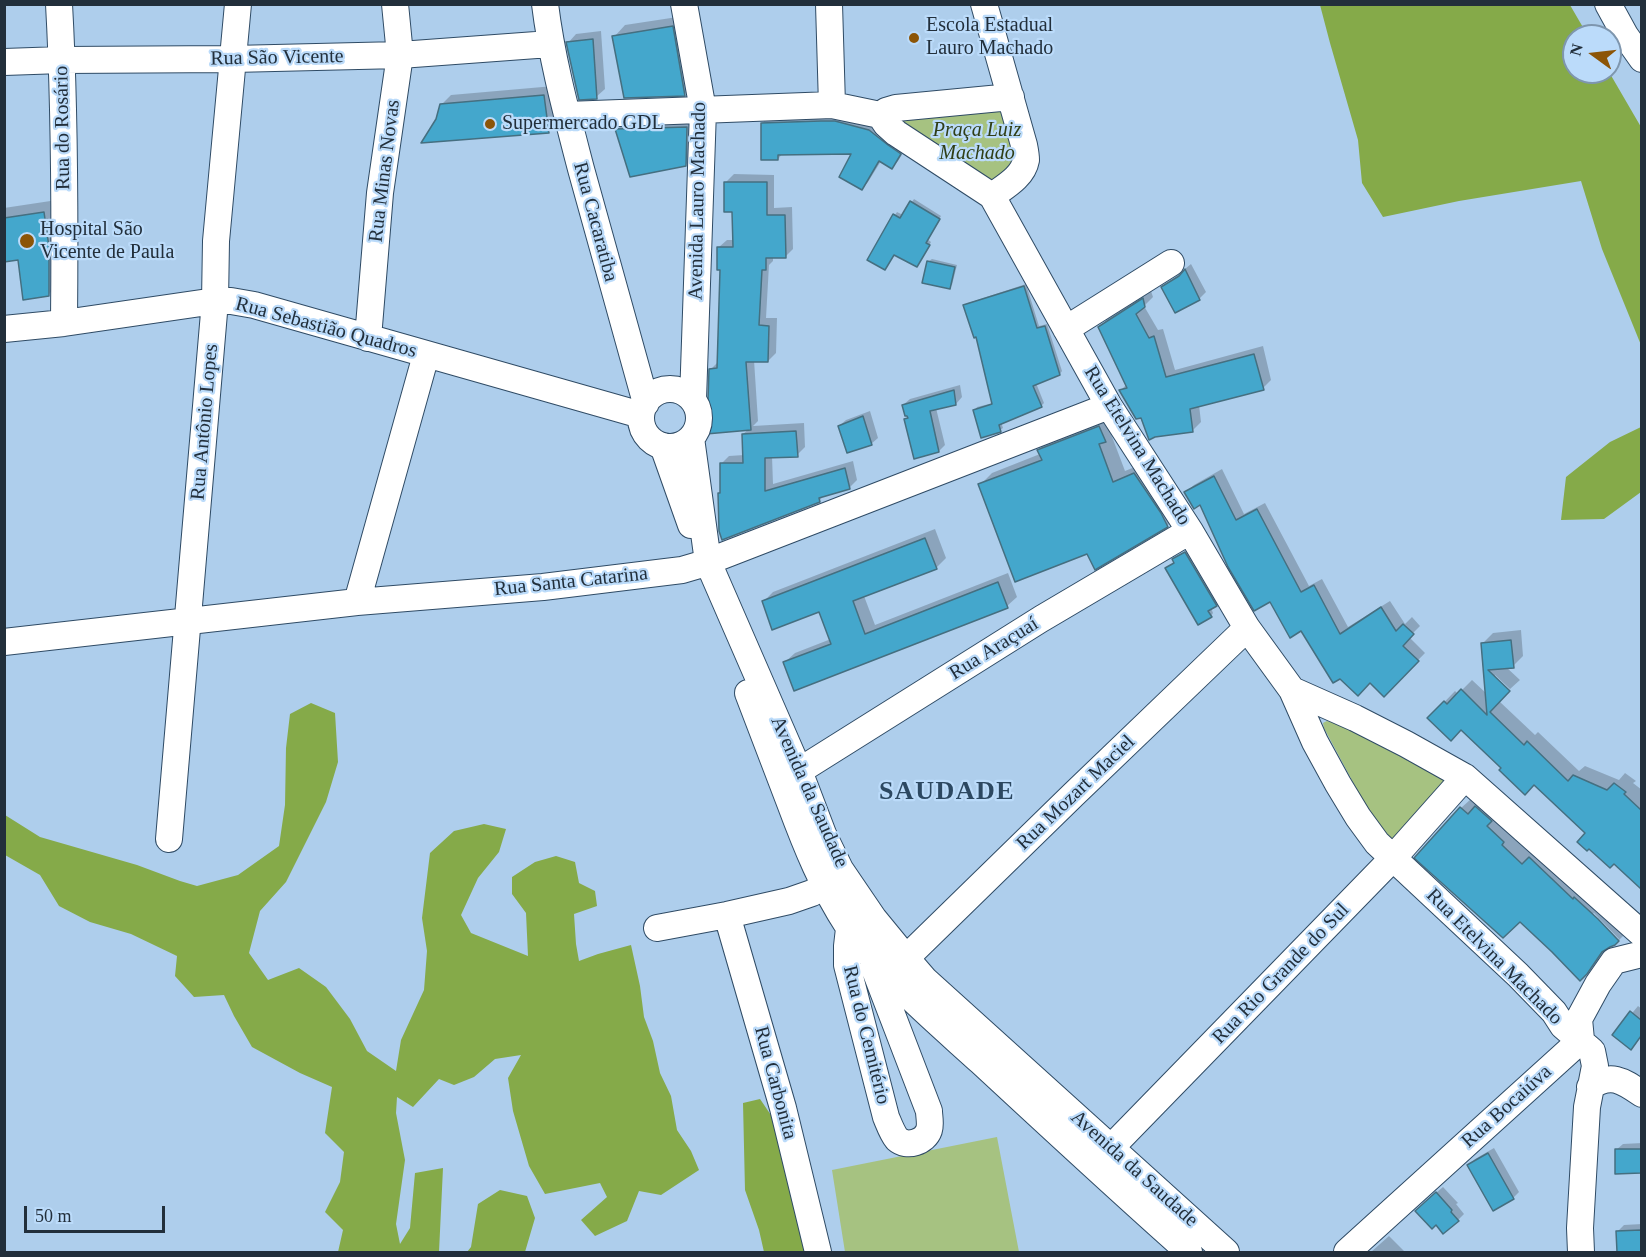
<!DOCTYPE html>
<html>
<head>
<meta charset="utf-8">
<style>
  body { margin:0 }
  #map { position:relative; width:1646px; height:1257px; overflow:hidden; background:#aeceec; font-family:Georgia,serif }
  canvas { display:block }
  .frame { position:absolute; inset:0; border:6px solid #222f3b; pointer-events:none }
  .north { position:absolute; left:1562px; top:24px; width:60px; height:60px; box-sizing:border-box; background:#bbdbfa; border:2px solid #7e96ae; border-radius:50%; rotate:285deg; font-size:16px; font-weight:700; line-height:24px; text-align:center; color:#222f3b }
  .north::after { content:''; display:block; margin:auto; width:21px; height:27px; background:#8c5507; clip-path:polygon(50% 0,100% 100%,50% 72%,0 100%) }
  .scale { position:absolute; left:24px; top:1206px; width:141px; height:27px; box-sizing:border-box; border:3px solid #222f3b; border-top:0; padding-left:8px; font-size:18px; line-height:21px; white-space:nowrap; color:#222f3b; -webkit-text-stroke:4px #bbdbfa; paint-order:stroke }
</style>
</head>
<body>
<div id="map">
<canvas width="1646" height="1257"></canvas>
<div class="frame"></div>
<div class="north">N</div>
<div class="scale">50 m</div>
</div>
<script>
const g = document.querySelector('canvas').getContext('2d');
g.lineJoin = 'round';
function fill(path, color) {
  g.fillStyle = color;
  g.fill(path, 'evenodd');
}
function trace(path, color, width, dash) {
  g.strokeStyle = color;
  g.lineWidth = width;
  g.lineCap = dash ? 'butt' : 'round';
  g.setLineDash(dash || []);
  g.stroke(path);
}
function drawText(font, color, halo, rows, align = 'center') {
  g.font = font + ' Georgia,serif';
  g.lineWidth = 4.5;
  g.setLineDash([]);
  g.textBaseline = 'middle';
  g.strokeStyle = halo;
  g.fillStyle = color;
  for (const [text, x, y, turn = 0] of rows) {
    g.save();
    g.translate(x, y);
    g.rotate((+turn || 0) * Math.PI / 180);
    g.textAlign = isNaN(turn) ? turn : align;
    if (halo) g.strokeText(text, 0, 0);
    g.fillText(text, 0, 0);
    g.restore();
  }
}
fill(new Path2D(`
  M1002,108L1015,161L990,187L893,117Z
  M1327,721L1338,724L1440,777L1445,781L1394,840L1390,842L1379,831L1324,728L1323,723Z
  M997,1137L1019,1252H845L832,1170Z`), '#a6c281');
fill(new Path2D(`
  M1320,5H1570L1588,36H1574V72H1609L1641,127V345L1602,249L1581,181L1459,201L1383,217L1362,183L1358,140L1330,43Z
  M1641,427V492L1604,519L1561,520L1566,477L1610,442Z
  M311,703L335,713L338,762L326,802L286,882L260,911L249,953L268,980L299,968L326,987L350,1019L367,1051L396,1071L401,1040L424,990L427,951L422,918L430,853L454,831L484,824L506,829L499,852L478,878L461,915L471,933L528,956L526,913L512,894V877L535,862L556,856L575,862L579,883L595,891L597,906L574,914L576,944L579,961L598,954L631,945L640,986L644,1017L653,1041L660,1073L671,1096L677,1130L691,1151L699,1170L661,1195L639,1191L627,1221L595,1236L581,1220L607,1197L600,1183L545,1194L529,1166L513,1111L508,1078L521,1055L495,1059L474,1077L454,1085L439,1079L413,1107L397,1097L396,1113L405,1160L396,1224L400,1244L410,1228L415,1173L443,1168L439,1252H338L343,1230L325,1212L340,1182L344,1152L325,1133L332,1087L300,1073L252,1047L234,1016L224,995L194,997L175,976L177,956L131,934L90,922L59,906L40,875L5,855V815L40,837L137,865L180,881L197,886L238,875L279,846L285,805L286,748L290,714Z
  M760,1099L775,1121L807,1252H764L759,1230L745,1190L743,1103Z
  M500,1190L527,1196L535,1218L525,1252H467L471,1247L478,1204Z`), '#85aa49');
fill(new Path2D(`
  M684,16L696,83L685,94L614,37L625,25Z
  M601,31L605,89L596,97L568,43L576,34Z
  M554,86L558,122L548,132L441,105L451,95Z
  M700,114L699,152L685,165L617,130L630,116Z
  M829,115L876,124L906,148L898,161L892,167L881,161L868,182L862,188L853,153H783L778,159L762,123L769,117Z
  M734,174L774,175V208L792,207L793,249L785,257H773V261L769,265L766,318H777L776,353L768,361L754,360L758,421L753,426L804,423L805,447L797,455L772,456L773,484L853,461L857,480L849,488L825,494L819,501L722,491L721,464L729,456L744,455L743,434L749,429L709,400L711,369L718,362L721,269L719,247L727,240H734V210L726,182Z
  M914,199L941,216L927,239L931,242L919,263L895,253L869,259L895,215L897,212L903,215Z
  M57,200L62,281L49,294L19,258L4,260V208Z
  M932,259L957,265L952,285L949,287L929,261Z
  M1191,264L1206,292L1200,298L1176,311L1163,287Z
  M1026,284L1039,326L1047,324L1062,371L1060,374L1036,383L1044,403L1041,406L1001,422L1003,428L1000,430L975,410L977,407L993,403L978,335L965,305L968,303Z
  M1151,291L1153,297L1144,306L1158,330L1163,329L1175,370L1263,346L1271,380L1263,388L1199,405L1201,422L1192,431L1142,417L1120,391L1127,384L1100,327L1108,318Z
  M960,385L962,397L956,404L936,408L945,445L939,451L906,420L909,417L903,405L910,399Z
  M870,411L878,438L871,444L839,426L846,420Z
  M1111,415L1117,428L1111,434L1125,471L1147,462L1179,514L1167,526L1088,553L980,485L992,473L1040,454L1038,450L1050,439Z
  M1222,469L1244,514L1265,503L1309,586L1322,579L1348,627L1390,601L1405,624L1412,617L1420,626L1409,637L1425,653L1384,695L1371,681L1302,629L1270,600L1200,503L1186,492L1194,485Z
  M935,529L946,558L936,568L864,596L875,625L1008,573L1017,597L1007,606L795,689L785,662L795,653L831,639L820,610L763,602L773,592Z
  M1188,550L1219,602L1211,608L1213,613L1211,616L1169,566L1175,562L1176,557Z
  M1521,630L1523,656L1513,666L1506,667L1520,680L1510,689L1495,675L1499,701L1535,735L1538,732L1579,771L1585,766L1619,780L1625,773L1636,781L1633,783L1642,790V875L1635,881L1534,783L1503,768L1461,728L1429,718L1455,691L1458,694L1472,680L1487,694L1483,643L1493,633Z
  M1471,799L1513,831L1510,835L1533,855L1540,849L1628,931L1615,944L1607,947L1596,963L1580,979L1461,808ZM1594,913L1619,939L1617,941L1591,915Z
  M1638,1006L1642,1009V1036L1637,1041L1614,1035Z
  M1642,1143V1171L1617,1172L1616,1150L1623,1144Z
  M1494,1148L1519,1192L1513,1198L1469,1165L1475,1159Z
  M1443,1187L1458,1203L1456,1204L1464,1214L1458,1220L1423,1204Z
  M1642,1224V1252H1619L1618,1231L1624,1225Z
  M1389,1236L1405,1252H1371Z`), '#0003');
const building = new Path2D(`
  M673,26L685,96L624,98L612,36Z
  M593,39L597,99L579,100L566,42Z
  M544,95L549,133L421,143L436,119L440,104Z
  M821,121H835L869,130L888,145L901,154L892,169L879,161L862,190L839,177L851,154L778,155V160H761V123Z
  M687,127L686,166L630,177L615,129Z
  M724,182H767V215H785L786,258H766V270H762L759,325L769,326L768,362H746L751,430L706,434L704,409L708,400L709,369L717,368L720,270H717V247H733L732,212H724Z
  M910,201L940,219L926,243L930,245L917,267L894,255L885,270L867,260L893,214L900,218Z
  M44,212L49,247V296L23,300L18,260L4,262V218Z
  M927,261L955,267L950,289L922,283Z
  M1185,269L1200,300L1175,313L1161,287L1179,276Z
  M1024,286L1037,328L1045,326L1060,375L1033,386L1042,407L999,425L1001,432L981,438L973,410L992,404L976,337L974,338L963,305Z
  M1143,298L1145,307L1136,314L1149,338L1154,336L1166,377L1254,354L1264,390L1190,409L1193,432L1155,437L1149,440L1141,418L1136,419L1119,390L1127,388L1098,327Z
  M954,390L956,405L930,411L939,452L914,459L904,419L908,418L907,416H905L902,405Z
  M863,416L872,445L847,453L838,426Z
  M1099,426L1106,442L1099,444L1113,482L1134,473L1161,513L1168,527L1095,570L1087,554L1015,582L978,484L1042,460L1037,450Z
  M796,431L798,457L765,458V491L845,468L850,489L819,498L820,502L722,540L719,531L718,493H720V463H743L742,434Z
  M1214,476L1236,520L1257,509L1301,592L1314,585L1340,634L1381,607L1396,631L1403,624L1414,634L1403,646L1419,661L1384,697L1370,683L1358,696L1340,679L1333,683L1301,631L1290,638L1270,602L1254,611L1228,567L1200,505L1194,509L1184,492Z
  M925,538L937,569L853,601L865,634L998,582L1008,608L794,691L783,662L831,644L819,612L772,630L762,601Z
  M1185,552L1217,606L1208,611L1212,617L1198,625L1165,568L1174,563L1172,559Z
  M1511,640L1514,668L1488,670L1510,691L1490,712L1524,745L1527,741L1568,781L1573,775L1607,790L1614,783L1626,792L1624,794L1641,810V889L1614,864L1610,868L1589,849L1587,851L1577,842L1585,833L1534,785L1525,795L1499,770L1501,768L1461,730L1451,741L1427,718L1444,701L1447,704L1461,689L1487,715L1481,643Z
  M1475,806L1492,821L1487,826L1504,842L1502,845L1522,864L1529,857L1573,899L1574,897L1598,919L1619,941L1615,945L1610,947L1602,952L1587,974L1580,981L1552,952L1520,922L1503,938L1414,858L1460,807L1468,814Z
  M1630,1011L1641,1020V1036L1631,1050L1612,1035Z
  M1615,1149H1641V1173L1615,1174Z
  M1488,1153L1514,1199L1493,1211L1467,1165Z
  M1436,1192L1452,1210L1451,1212L1459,1221L1443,1234L1436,1225L1432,1229L1415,1211Z
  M1641,1230V1252H1617L1616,1231Z`);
fill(building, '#44a7cc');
trace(building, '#456f80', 1.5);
const minor = new Path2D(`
  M59,4C65,110 65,217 64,323
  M545,4C552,61 567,115 581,169C602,247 624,325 646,403
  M684,4L703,110L693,399
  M829,4L832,105
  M984,4L1024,145C1025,150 1026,155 1026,160C1023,177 1004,187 992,196
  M1608,4L1625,35L1642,59
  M4,62L62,60L233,59L400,55L550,44
  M567,115L832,105L880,115L886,124L896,133L992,196L1109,406L1190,531L1247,628L1292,690L1315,742L1338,784L1358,817L1377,843L1518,975L1554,1012L1563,1026L1592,1051L1595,1066L1587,1107L1580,1228L1581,1252
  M880,115L886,111L896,108L1011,97
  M4,329L64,323L215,301H231L254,305L641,415
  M1066,329L1171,263
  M368,338L380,193L400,55L395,4
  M641 418a29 29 0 1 1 58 0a29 29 0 1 1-58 0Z
  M691,438L708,562L799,771L823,834L840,869L874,919L906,958L925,980L1226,1252
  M663,446L691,525
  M357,602L426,355
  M4,642L357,602L543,587L682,570L699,565L1109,406
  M1292,690L1355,718L1406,744L1465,777L1642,934
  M748,693C762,730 776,767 790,803C806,846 823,888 848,926C884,978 935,1020 981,1062C1050,1126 1119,1190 1189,1252
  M799,771L1041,619L1190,531
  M169,839L215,301L216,241L238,4
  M727,915L783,1108L818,1252
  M850,920L847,946V965L886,1117C889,1124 892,1133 897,1139C907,1148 925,1142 929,1130C931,1124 929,1116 929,1111L873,965
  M657,928L727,915L789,901L812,893L825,886L835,875
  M906,958L1073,795L1247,628
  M1590,1087C1611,1072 1623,1081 1642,1094
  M1098,1161L1393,858L1465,777
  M1347,1252L1581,1040L1579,1019L1598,984L1614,961L1642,954`);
trace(minor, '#2f4b65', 28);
trace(minor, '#fff', 26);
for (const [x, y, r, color] of [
  [914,38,6,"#8c5507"],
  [490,124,6,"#8c5507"],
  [27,241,8,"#8c5507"]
]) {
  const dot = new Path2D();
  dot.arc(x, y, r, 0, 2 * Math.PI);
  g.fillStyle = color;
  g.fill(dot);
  trace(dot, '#bbdbfa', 2);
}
drawText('20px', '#222f3b', '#bbdbfa', [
  ["Escola Estadual",926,26],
  ["Lauro Machado",926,49],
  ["Supermercado GDL",502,124],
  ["Hospital São",40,230],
  ["Vicente de Paula",40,253]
], 'left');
drawText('20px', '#222f3b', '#bbdbfa', [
  ["Rua São Vicente",277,58,-1],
  ["Rua do Rosário",63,128,-91],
  ["Rua Minas Novas",385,171,-83],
  ["Avenida Lauro Machado",698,201,-89],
  ["Rua Cacaratiba",595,222,75],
  ["Rua Sebastião Quadros",326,328,15],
  ["Rua Antônio Lopes",205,422,-85],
  ["Rua Etelvina Machado",1137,446,58],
  ["Rua Santa Catarina",571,582,-6],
  ["Rua Araçuaí",994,649,-32],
  ["Avenida da Saudade",809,792,66],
  ["Rua Mozart Maciel",1076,793,-44],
  ["Rua Etelvina Machado",1494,957,45],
  ["Rua Rio Grande do Sul",1281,974,-46],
  ["Rua do Cemitério",866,1035,76],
  ["Rua Carbonita",775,1083,75],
  ["Rua Bocaiúva",1507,1107,-42],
  ["Avenida da Saudade",1134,1169,42]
]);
drawText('italic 20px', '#2f3e16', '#bbdbfa', [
  ["Praça Luiz",977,131],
  ["Machado",977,154]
]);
g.letterSpacing = '1.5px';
drawText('bold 26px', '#2c4861', '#bbdbfa', [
  ["SAUDADE",947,792]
]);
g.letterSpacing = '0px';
</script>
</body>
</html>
